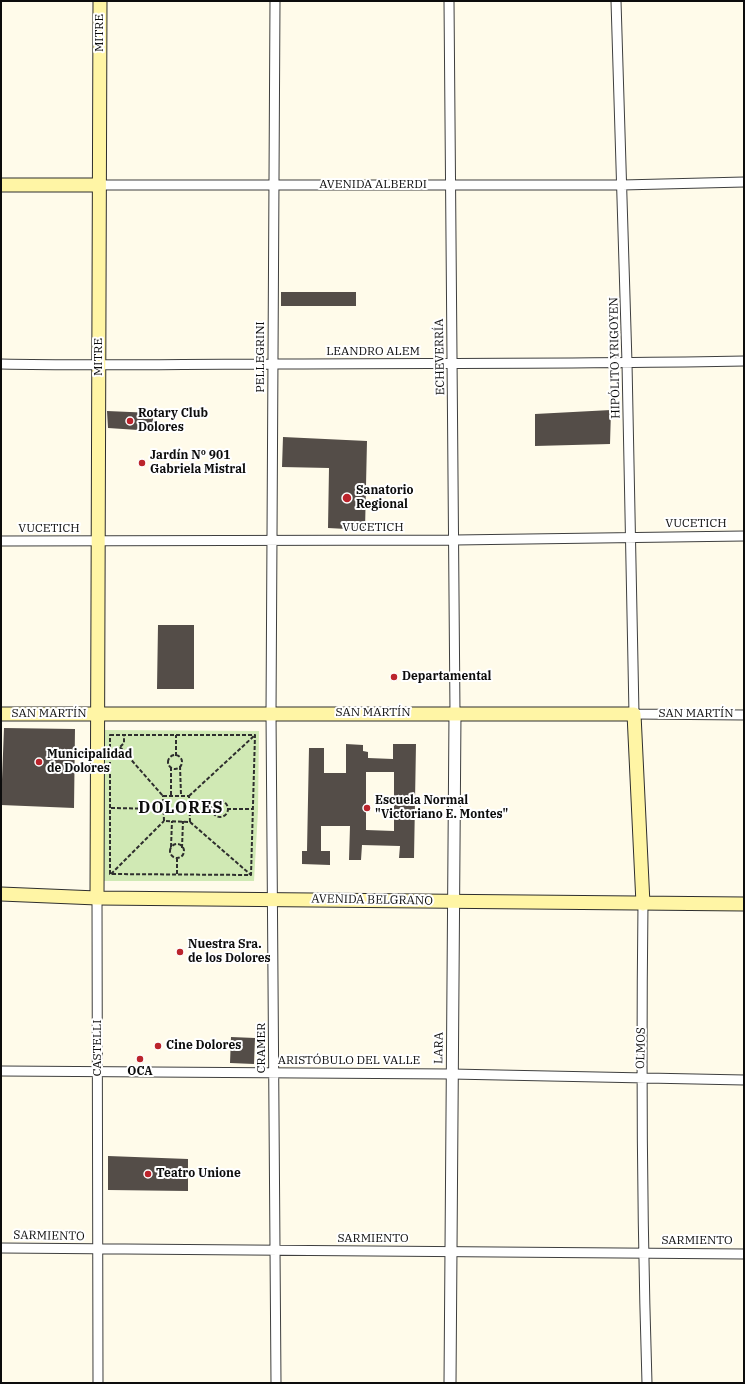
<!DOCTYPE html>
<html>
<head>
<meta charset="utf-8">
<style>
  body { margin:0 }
  #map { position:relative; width:745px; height:1384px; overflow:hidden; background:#fffbea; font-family:"IBM Plex Serif",serif }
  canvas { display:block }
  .frame { position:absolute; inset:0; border:2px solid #0c0c0c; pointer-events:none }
</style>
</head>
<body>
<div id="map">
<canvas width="745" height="1384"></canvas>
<div class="frame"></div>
</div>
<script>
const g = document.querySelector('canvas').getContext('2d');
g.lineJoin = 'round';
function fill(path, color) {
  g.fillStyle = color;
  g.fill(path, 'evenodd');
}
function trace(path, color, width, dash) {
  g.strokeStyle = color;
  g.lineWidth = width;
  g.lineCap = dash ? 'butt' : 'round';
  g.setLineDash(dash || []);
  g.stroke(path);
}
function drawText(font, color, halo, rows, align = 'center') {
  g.font = font + ' "IBM Plex Serif",serif';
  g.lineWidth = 4;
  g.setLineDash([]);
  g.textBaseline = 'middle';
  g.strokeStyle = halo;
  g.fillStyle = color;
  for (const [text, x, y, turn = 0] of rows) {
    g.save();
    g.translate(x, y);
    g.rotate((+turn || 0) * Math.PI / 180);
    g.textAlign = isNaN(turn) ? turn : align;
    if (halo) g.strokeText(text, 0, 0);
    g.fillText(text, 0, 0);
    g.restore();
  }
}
fill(new Path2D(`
  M104,730L259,731L258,811L254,881H103Z`), '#d0e9b4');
fill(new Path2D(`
  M281,292H356V306H281Z
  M611,410L610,444L535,446V414Z
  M107,411L153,413V431L108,428Z
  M283,437L367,441L365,530L328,528L329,468L282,467Z
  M158,625H194V689H157Z
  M4,728L75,729L74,808L1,805Z
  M346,744L363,745V751L368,752V758L393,759V744H416L414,858H399L400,846L362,845L361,860H349L350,826H321V851H330V865L302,864V851H307L309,748H324V773H346ZM366,772H394V831L366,830Z
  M231,1037L255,1038L254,1064L230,1063Z
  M108,1156L188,1159V1191L108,1190Z`), '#544d48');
const minor = new Path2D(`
  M275,1L271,713L276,1383
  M449,1L455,713
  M616,1L627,363L634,714L744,715
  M99,185H622L744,182
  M1,364C92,366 183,364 274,364C430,363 587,364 744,361
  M1,541L455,540L744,536
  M97,898L98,1383
  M643,904C641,1064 642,1223 647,1383
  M1,1071L451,1074L744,1080
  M1,1248L744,1254`);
const tertiary = new Path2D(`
  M450,1383L455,713`);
const secondary = new Path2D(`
  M1,185H99
  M1,714H634L643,904
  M1,894L97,898L744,904
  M97,898L100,1`);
trace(minor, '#3f3f3f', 11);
trace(tertiary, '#3f3f3f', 13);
trace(secondary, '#2e2e2e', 15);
trace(new Path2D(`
  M110,735H255L251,875L110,874Z
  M120,747L163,796
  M110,751H116L124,743V735
  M168 762a7 7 0 1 1 14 0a7 7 0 1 1-14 0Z
  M176,756V735
  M180,766L181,795
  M171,767V796
  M163,796H189L190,822L164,821Z
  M189,796L254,736
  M212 809a8 8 0 1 1 16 0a8 8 0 1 1-16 0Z
  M111,808L163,809
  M227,809H253
  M189,810L212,809
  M190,822L251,875
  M170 851a7 7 0 1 1 14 0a7 7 0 1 1-14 0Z
  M171,847L172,821
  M182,848L183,821
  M111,874L164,821
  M177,874V858`), '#2e2e2e', 2, [4, 2]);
trace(minor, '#fff', 9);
trace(tertiary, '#fff', 11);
trace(secondary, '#fff5a5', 13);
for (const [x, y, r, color] of [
  [130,421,4,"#bb242c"],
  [142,463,4,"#bb242c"],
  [347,498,5,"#bb242c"],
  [394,677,4,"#bb242c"],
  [39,762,4,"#bb242c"],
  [367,808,4,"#bb242c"],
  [180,952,4,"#bb242c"],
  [158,1046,4,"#bb242c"],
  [140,1059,4,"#bb242c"],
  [148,1174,4,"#bb242c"]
]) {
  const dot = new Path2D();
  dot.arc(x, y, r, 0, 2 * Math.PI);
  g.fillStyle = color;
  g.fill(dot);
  trace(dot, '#fff', 1.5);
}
drawText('12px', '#0c0c0c', '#fff', [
  ["MITRE",100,33,-90],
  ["AVENIDA ALBERDI",373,185],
  ["LEANDRO ALEM",373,352],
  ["MITRE",99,357,-90],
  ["PELLEGRINI",261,357,-90],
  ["ECHEVERRÍA",440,357,-91],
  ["HIPÓLITO YRIGOYEN",615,358,-91],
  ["VUCETICH",696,524],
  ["VUCETICH",373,528],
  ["VUCETICH",49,529],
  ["SAN MARTÍN",373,713],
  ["SAN MARTÍN",49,714],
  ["SAN MARTÍN",696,714],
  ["AVENIDA BELGRANO",372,900,1],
  ["CASTELLI",98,1048,-90],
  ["CRAMER",262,1048,-90],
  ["LARA",439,1048,-89],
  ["OLMOS",641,1048,-89],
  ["ARISTÓBULO DEL VALLE",349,1061],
  ["SARMIENTO",49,1236,1],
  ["SARMIENTO",373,1239],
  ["SARMIENTO",697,1241]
]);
drawText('bold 12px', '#0c0c0c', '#fff', [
  ["Rotary Club",138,414],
  ["Dolores",138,428],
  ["Jardín Nº 901",150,456],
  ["Gabriela Mistral",150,470],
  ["Sanatorio",356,491],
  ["Regional",356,505],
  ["Departamental",402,677],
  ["Municipalidad",47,755],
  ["de Dolores",47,769],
  ["Escuela Normal",375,801],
  ["\"Victoriano E. Montes\"",375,815],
  ["Nuestra Sra.",188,945],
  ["de los Dolores",188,959],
  ["Cine Dolores",166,1046],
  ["OCA",140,1072,"center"],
  ["Teatro Unione",156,1174]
], 'left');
g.letterSpacing = '1px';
drawText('bold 16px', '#0c0c0c', '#fff', [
  ["DOLORES",181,808]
]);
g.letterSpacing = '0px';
</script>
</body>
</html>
